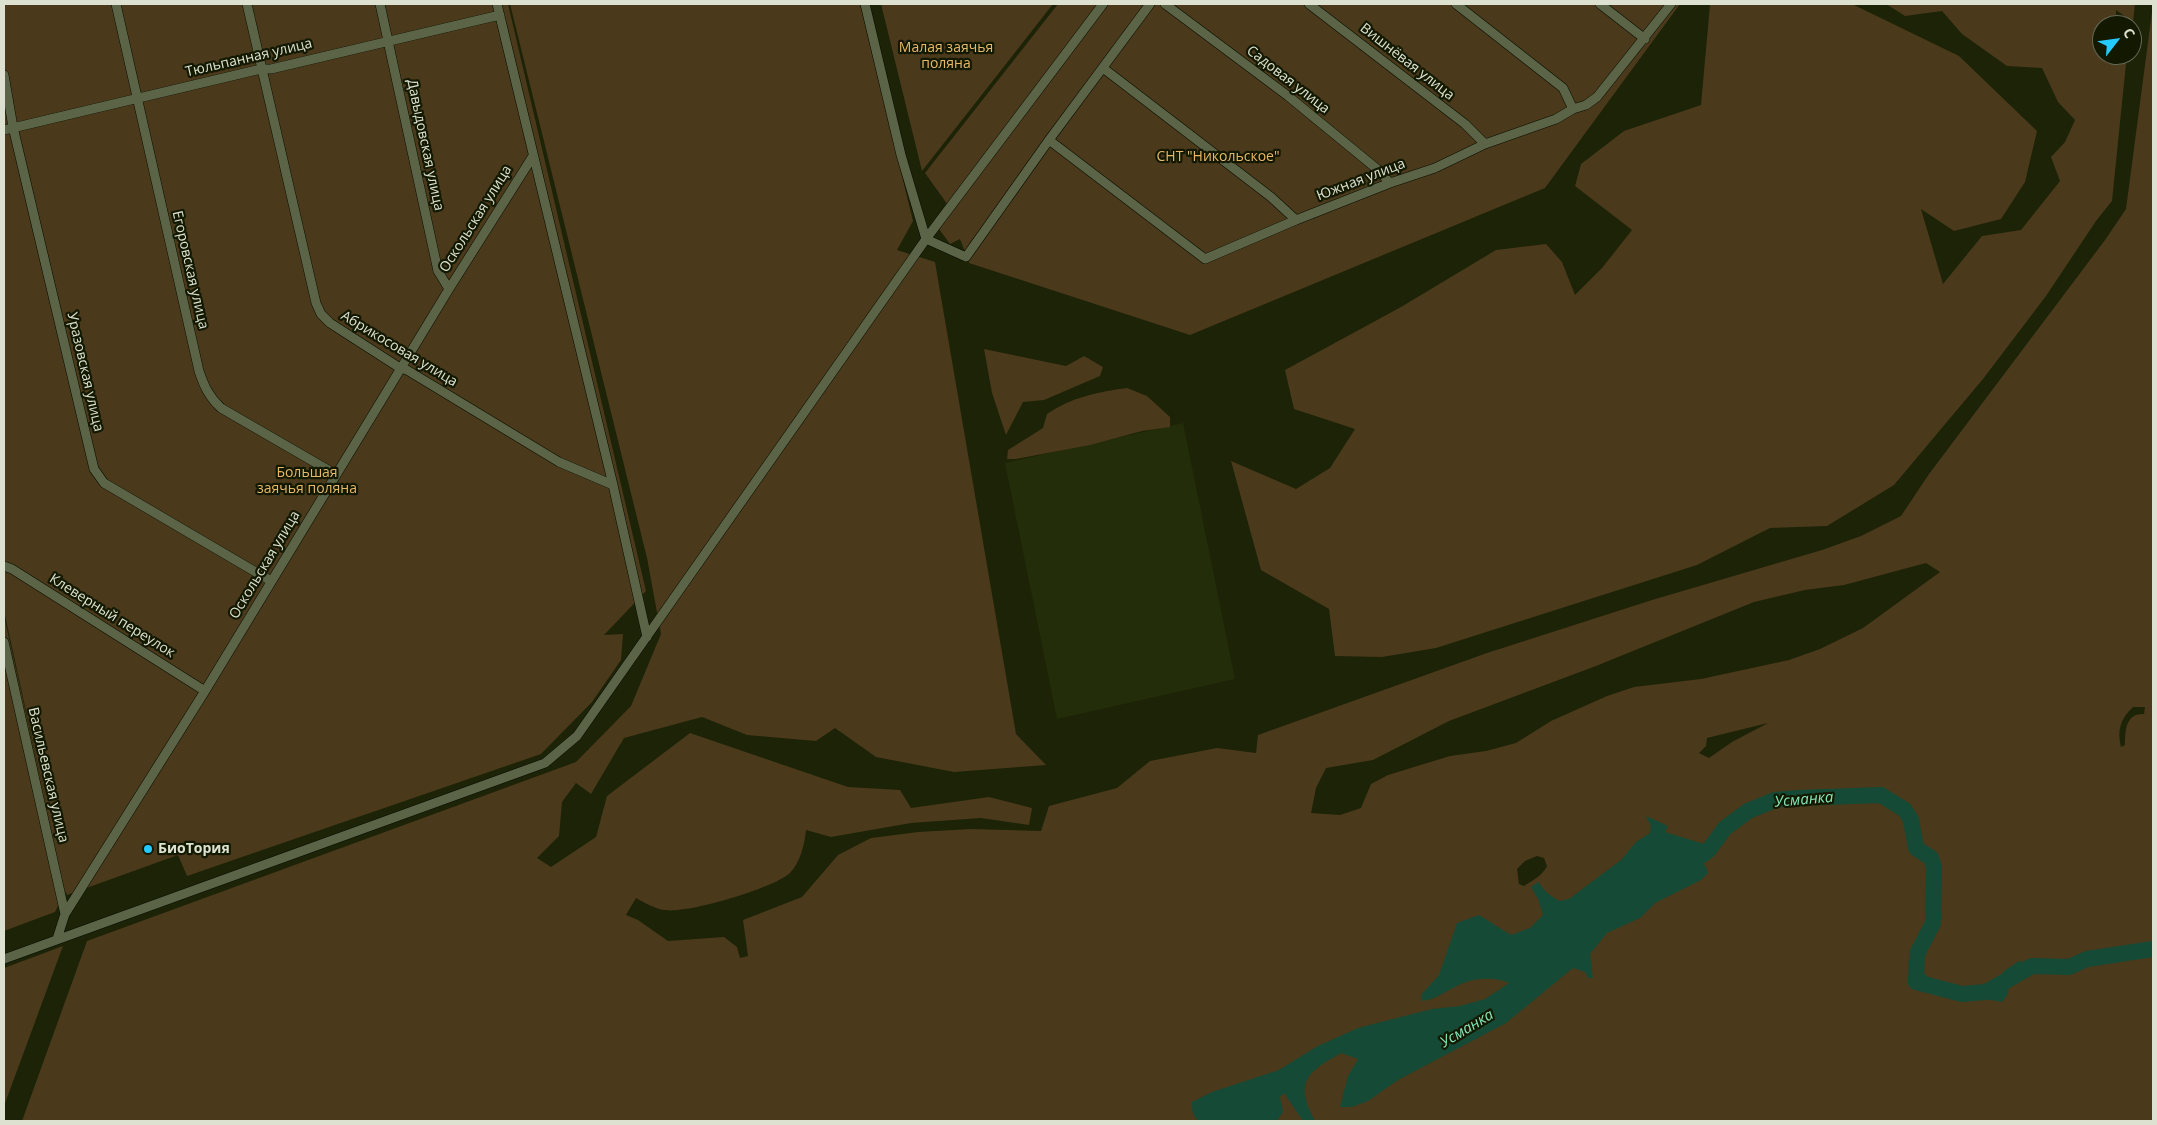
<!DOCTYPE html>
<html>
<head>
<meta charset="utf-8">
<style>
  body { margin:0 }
  #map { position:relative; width:2157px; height:1125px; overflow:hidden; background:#1c2307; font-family:"Open Sans",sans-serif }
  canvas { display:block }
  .frame { position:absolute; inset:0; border:5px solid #dce1d0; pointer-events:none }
  .north { position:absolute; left:2092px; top:15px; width:50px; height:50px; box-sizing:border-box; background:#131901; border:1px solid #636954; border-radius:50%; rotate:60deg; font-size:14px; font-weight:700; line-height:20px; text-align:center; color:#dce1d0 }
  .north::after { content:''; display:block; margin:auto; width:18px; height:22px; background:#24c9fe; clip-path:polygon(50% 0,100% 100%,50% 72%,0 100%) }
</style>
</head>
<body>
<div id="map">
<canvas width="2157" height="1125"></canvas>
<div class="frame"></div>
<div class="north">С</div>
</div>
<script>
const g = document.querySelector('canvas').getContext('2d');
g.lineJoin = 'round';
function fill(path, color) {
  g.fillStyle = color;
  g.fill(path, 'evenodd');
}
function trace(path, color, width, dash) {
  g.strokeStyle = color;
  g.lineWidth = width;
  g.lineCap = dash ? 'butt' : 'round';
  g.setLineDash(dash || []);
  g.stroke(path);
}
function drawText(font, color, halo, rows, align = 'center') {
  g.font = font + ' "Open Sans",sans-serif';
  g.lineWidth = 4.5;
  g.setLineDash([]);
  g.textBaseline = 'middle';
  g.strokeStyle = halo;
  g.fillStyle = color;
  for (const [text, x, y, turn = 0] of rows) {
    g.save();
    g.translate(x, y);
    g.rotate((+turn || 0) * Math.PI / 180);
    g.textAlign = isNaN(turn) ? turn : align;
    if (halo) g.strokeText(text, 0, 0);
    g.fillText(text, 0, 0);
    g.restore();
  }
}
fill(new Path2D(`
  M1183,423L1235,679L1057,719L1005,463Z`), '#242d09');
fill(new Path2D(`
  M4,4H508L646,591L604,635L623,634L621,660L592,702L541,754L187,876L178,855L67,895L65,891L55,912L4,931V616L55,842L4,611Z
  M510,4H860L913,221L897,250L935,262L1016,734L1046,765L954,772L876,757L835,728L816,741L747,735L702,717L624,738L591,794L576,783L562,802L559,836L537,858L551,867L596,837L607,796L690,733L848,787L900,790L911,808L989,797L1032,808L1029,825L981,818L911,823L831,837L806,830C805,843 800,863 790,873C774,888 687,914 665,910C655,909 645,903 636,898L626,915L638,920L668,941L724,937L737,947L740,958L748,956L743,920L802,897L838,855L871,838L918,832L971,829L1041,831L1049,806L1117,788L1150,761L1217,748L1256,753L1258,735L1487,653L1652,600L1822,550L1861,536L1901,516L1929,474L2105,240L2126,209L2153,4V1121H22L87,941L576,762L631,706L661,634L647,558ZM1926,563L1940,572L1863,628L1820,649L1789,660L1701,679L1634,687L1607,696L1551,721L1516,743L1486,751L1450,756L1388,775L1371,784L1361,808L1340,815L1311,813L1316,788L1326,768L1373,760L1449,721L1596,666L1754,602L1805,590L1844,585ZM2133,707H2145L2144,714C2126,713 2125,730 2125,745L2121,747C2117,731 2120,719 2133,707ZM1768,723L1732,742L1709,758L1699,753L1706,746L1707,738ZM1537,856L1544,858L1547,866C1542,876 1533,880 1524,886L1519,884L1517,869L1525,861Z
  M881,4H1053L922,171Z
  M1058,4H1680L1545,188L1190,335L969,263L960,239L950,244L939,229L950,208L925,173Z
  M1710,4H1852L1959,56L2037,131L2025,182L2001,219L1954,231L1921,209L1943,284L1982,236L2021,230L2060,181L2051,157L2065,142L2075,120L2058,102L2042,68L2007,66L1962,34L1942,11L1905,16L1886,4H2135L2133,22L2116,10V25H2102V55H2122L2126,64L2112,201L2096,221L2046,296L1983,379L1894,485L1827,526L1770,528L1697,565L1436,648L1382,657L1335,656L1329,609L1261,570L1231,461L1296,489L1330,468L1355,429L1294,409L1285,370L1401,307L1496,250L1546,244L1562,262L1575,295L1602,268L1632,230L1575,186L1581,164L1624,131L1701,105Z
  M984,349L1066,366L1084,356L1103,367L1100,376L1044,400L1023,402L1006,435L992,393Z
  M1127,388L1147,396L1170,417V427L1142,431L1090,445L1016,459H1007L1008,450L1043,428L1047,414C1072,397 1098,392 1127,388Z
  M63,946L4,1106V968Z`), '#4a391a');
fill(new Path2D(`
  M1646,816L1668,826L1665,832L1704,844L1708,851L1702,862L1706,867L1708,873L1701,880L1655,903L1640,918L1607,933L1590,954L1593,978H1588L1585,972L1573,968L1506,1023L1398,1080L1368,1101L1352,1107H1340L1348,1076L1358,1059L1341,1053C1306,1073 1294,1082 1315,1121H1303L1284,1093L1280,1097L1283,1112L1277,1121H1199C1192,1116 1192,1109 1192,1102L1212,1092L1279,1070L1316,1047L1358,1028L1432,1009L1460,1006L1485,999L1509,983C1492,976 1471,978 1455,987C1442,993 1437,999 1422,1001L1421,995L1439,975L1457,923L1479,915L1511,935L1530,928L1543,915L1538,899L1531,887L1538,882L1547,893L1559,901L1569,899L1621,860L1636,842L1650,833L1651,826Z
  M2019,961L2030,964L2024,977L2010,980L2008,994L2002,1002L1986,999L1982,989L2003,977V972Z
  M1914,967L1939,984L1942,990L1936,992L1919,985L1913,987L1909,979Z`), '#154b36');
trace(new Path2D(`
  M1691,863L1708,851L1725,828L1748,811L1775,800L1798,798L1881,795L1905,810L1911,820L1916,848L1931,858L1934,867L1933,923L1917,954L1916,982L1962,994L1986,992L2032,966L2069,967L2087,959L2153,949`), '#154b36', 16);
const minor = new Path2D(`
  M116,4L199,371C204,386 209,397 221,408L335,474
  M247,4L316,303L321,314L330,323L400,368L407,370L559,462L613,485
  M380,4L438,271L449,289
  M497,4L613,485L647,637
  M865,4L901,155L926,239L966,257L1049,140L1150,4
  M1165,4L1288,96L1377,169L1390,183
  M1309,4L1465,124L1485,144
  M1456,4L1563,88L1573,109
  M1600,4L1645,39
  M1103,68L1271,197L1296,220
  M4,75L13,127L94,469L104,483L271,581
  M4,130L261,69H271L500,15
  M1049,140L1205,259L1296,220L1390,183L1435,168L1485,144L1556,119L1573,109L1586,105L1597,97L1671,4
  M4,566L12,569L205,691
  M4,642L65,914
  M57,939L65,914L205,691L449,289L533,156
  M4,959L545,763L577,736L926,239L1103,4`);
trace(minor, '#070c00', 10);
trace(minor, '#5b6446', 9);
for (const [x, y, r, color] of [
  [148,849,5,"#24c9fe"]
]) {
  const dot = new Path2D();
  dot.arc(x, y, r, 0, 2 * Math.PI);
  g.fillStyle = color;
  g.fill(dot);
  trace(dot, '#131901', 2);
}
drawText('14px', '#e7b867', '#131901', [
  ["Малая заячья",946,48],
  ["поляна",946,64],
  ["СНТ \"Никольское\"",1218,157],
  ["Большая",307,473],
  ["заячья поляна",307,489]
]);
drawText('14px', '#dce1d0', '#131901', [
  ["Тюльпанная улица",249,58,-13],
  ["Вишнёвая улица",1407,62,38],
  ["Садовая улица",1288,80,38],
  ["Давыдовская улица",425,145,78],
  ["Южная улица",1361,180,-21],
  ["Оскольская улица",476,219,-58],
  ["Егоровская улица",190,270,77],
  ["Абрикосовая улица",399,349,31],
  ["Уразовская улица",85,372,77],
  ["Оскольская улица",265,565,-59],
  ["Клеверный переулок",112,616,32],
  ["Васильевская улица",48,775,77]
]);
drawText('bold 14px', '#dce1d0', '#131901', [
  ["БиоТория",158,849]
], 'left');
drawText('italic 15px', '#83e7bb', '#131901', [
  ["Усманка",1804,800,-5],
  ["Усманка",1467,1029,-31]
]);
</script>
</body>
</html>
